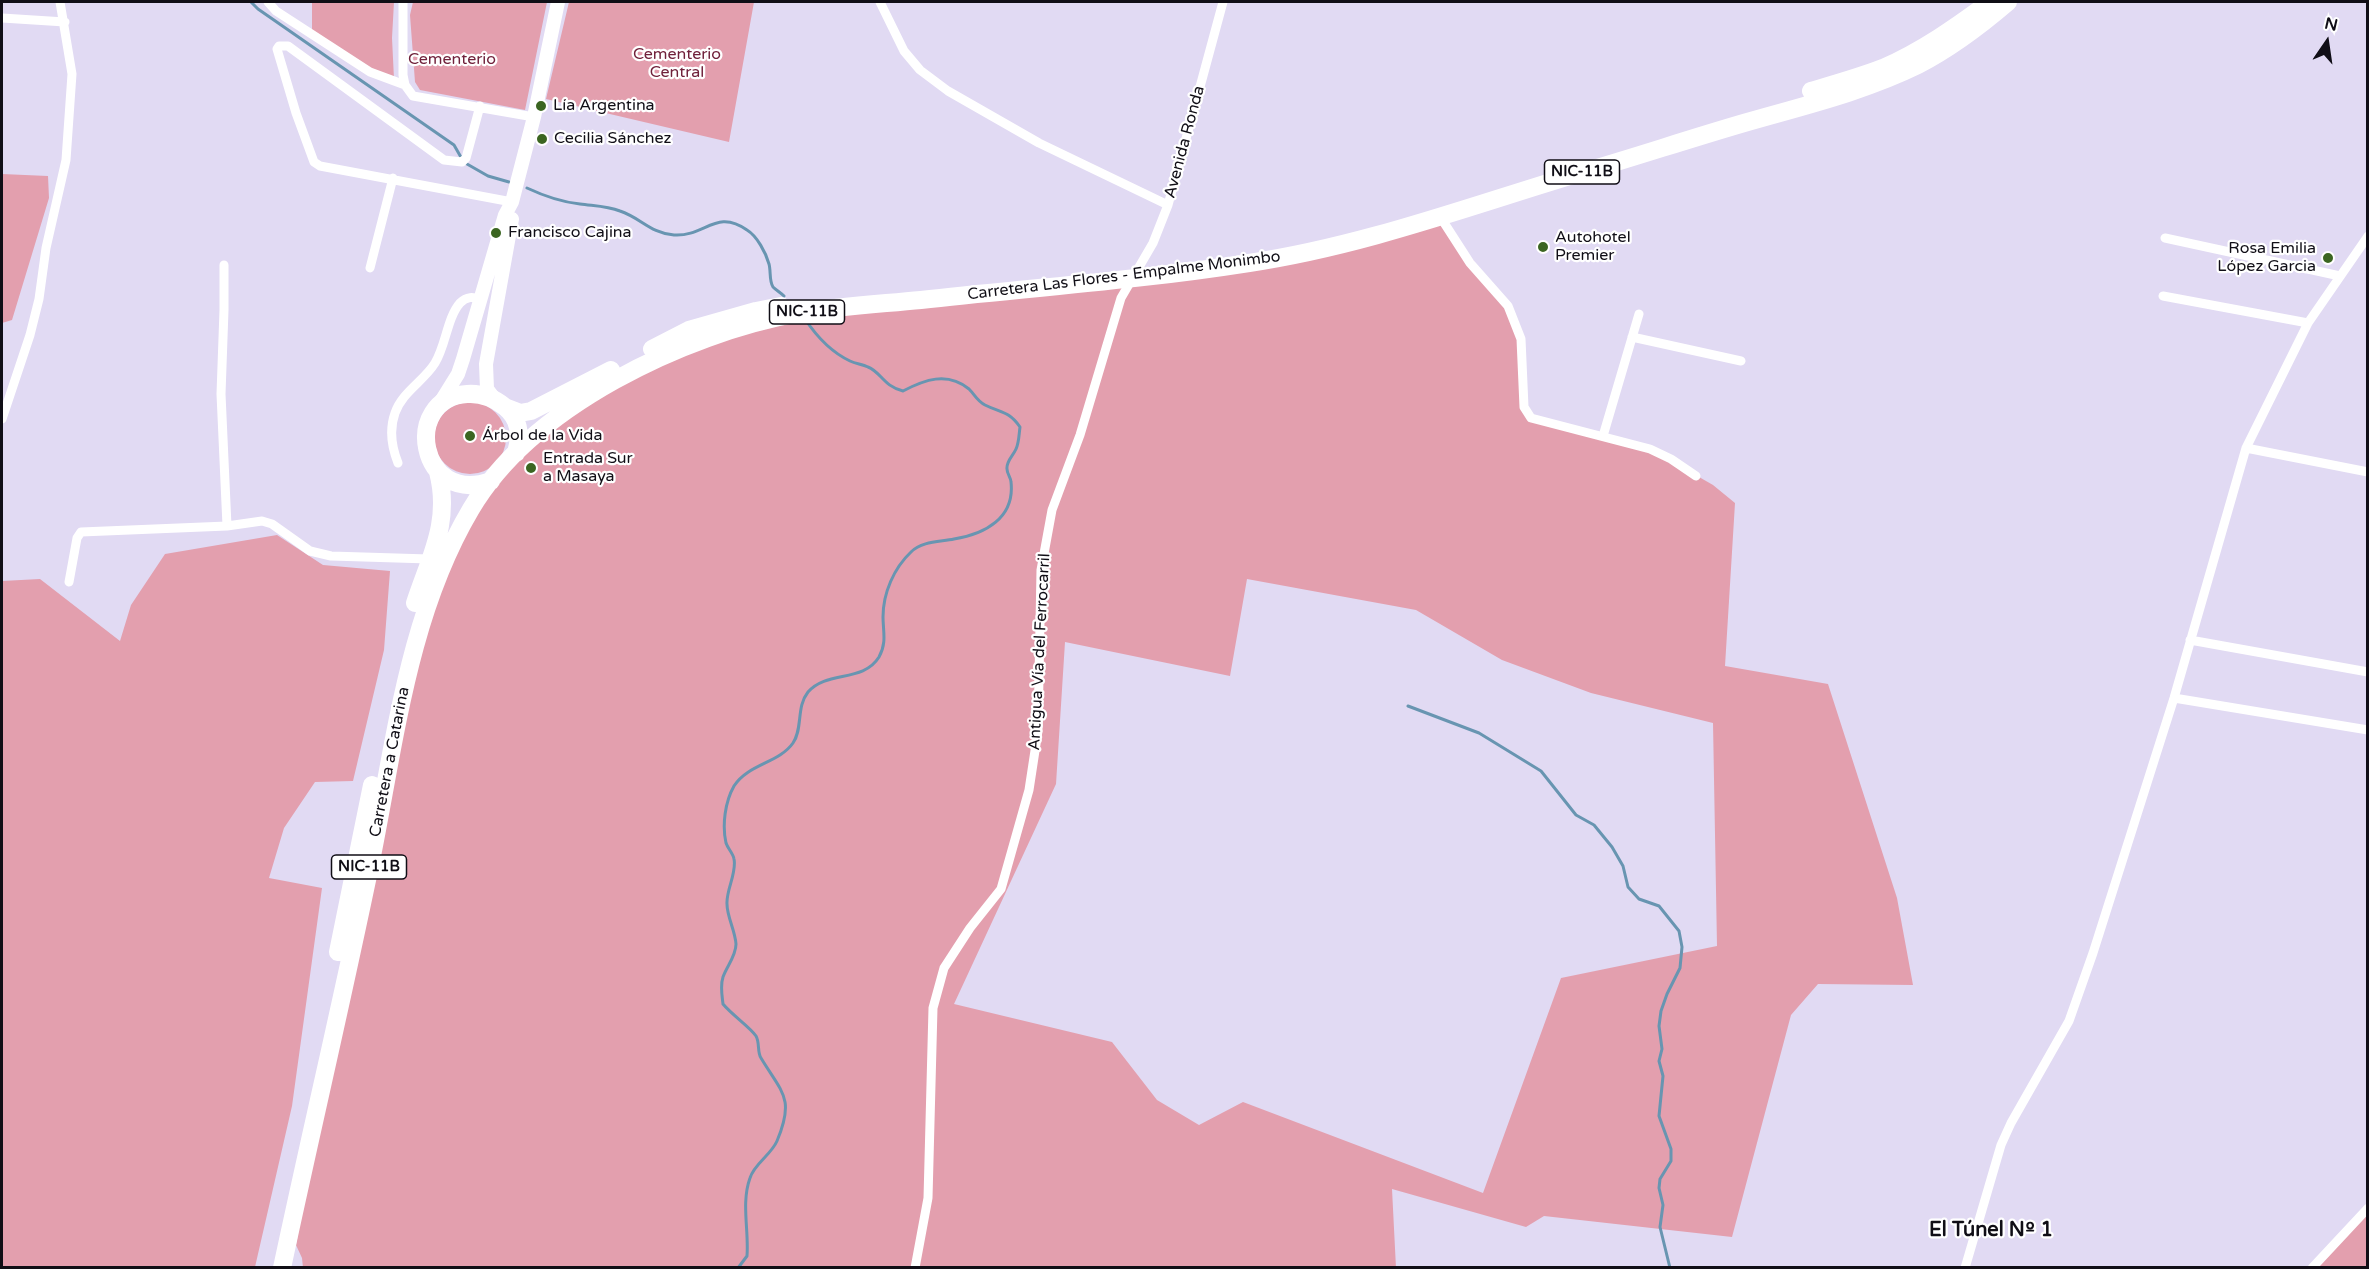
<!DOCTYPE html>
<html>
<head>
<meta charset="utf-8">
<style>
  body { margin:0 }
  #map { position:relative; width:2369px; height:1269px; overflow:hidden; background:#e1daf3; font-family:"Varela Round",sans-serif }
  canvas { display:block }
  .frame { position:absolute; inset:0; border:3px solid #100e16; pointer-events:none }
  .north { position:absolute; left:2297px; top:12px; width:60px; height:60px; -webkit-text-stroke:4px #fff; paint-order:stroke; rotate:13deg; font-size:16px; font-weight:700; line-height:24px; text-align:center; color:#100e16 }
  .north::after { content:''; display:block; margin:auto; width:21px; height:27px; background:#100e16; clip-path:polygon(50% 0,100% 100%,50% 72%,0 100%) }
</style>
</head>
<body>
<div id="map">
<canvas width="2369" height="1269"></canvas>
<div class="frame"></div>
<div class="north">N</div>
</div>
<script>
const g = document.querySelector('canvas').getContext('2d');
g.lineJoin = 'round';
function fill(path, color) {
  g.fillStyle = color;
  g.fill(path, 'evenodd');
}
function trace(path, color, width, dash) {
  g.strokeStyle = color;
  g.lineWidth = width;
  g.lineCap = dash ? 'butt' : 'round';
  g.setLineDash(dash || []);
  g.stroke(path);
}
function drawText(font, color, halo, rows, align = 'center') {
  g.font = font + ' "Varela Round",sans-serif';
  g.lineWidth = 4.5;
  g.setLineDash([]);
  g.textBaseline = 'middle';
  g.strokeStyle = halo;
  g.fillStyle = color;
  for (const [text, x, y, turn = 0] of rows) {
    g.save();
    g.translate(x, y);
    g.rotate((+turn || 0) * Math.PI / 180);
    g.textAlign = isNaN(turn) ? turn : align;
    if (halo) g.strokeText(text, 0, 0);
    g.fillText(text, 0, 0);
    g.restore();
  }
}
fill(new Path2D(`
  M312,2H394L392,38L394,79L383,78L312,36Z
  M413,2H547L525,110L420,90L415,82L410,15Z
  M569,2H754L729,142L546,99Z
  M2,174L48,176L49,198L12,320L2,323Z
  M1441,218L1508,306L1521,339L1522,385L1531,418L1650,449L1713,485L1735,503L1725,666L1828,684L1897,898L1913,985L1818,984L1791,1015L1732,1237L1544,1216L1526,1227L1392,1189L1396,1268H303L302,1258L296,1245L337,1015L438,575L516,453L638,369L799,313L1193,271ZM1247,579L1416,610L1502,660L1591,693L1713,723L1717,946L1561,978L1483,1193L1243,1102L1199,1125L1157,1100L1112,1042L954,1004L1056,784L1065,642L1230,676Z
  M434 438a36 36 0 1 1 72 0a36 36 0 1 1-72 0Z
  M277,535L323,565L390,571L384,650L353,781L315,782L284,828L269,878L322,888L292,1106L255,1267H2V581L40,579L120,641L131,605L165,554Z
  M2367,1208V1267H2312Z`), '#e39fae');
trace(new Path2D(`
  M251,2L258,9L454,145L462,159
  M467,164L488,176L509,182
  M527,188C544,196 561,202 580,204C594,206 607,206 620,211C641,218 650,233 674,235C705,237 716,208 747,230C757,236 766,253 769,264C771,271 769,281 773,287C776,290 781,293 784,296
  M1408,706L1479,733L1541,771L1576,815L1594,825L1612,847L1623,866L1628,887L1639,899L1659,906L1679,931L1682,947L1680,968L1667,994L1661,1011L1659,1026L1662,1049L1659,1061L1663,1076L1659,1116L1671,1149V1161L1660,1179L1659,1188L1663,1205L1660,1227L1670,1268
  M738,1268L747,1256C749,1230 741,1203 750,1178C754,1164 771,1155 777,1141C795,1098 782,1093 761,1058C757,1052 760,1043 756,1036C750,1027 732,1015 723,1004C722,995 720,986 723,977C727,966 736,956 736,944C735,930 727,917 727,904C726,890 737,873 734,859C733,853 728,849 726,843C722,825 725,802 734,786C748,764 779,763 793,743C803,729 796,707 808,692C827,670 863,683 879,657C887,643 883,631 883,617C883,593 894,568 911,552C922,541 940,542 954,539C985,534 1015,518 1011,482C1011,478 1007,474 1007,469C1006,461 1013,456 1016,449C1019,443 1019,434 1020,427C1009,411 1001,413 985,405C977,401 975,395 969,389C947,371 924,380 903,391C883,386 881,372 868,367C862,364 856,364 850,361C831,352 817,337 805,319`), '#6895b1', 3);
trace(new Path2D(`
  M268,2L276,11L370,72L405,85
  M403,2V75L405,85L413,96L534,117
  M880,2L904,51L920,70L948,91L1039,143L1168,205
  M2,18L65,22
  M480,106L466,158L462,162L444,160L288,46H279L277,49L296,113L314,162L320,166L512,202
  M1441,218L1470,263L1508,306L1521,339L1524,407L1531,418L1650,449L1671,459L1696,476
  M2165,238L2340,276
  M224,265V310L221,394L227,526
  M370,268L393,178
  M2163,296L2308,323
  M1632,337L1741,361
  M2,419L30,335L39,299L46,248L66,160L72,74L60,2
  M1603,436L1639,314
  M2246,448L2368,472
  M398,463C392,448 389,430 395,413C402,392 424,381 435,363C446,345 447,318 460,303C467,296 473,297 481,299
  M69,582L77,538L81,532L227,526L262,521L272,524L310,551L331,556L429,559
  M2190,640L2368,672
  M2174,698L2368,730
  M915,1268L928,1198L933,1008L944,968L970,928L1001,889L1029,790L1038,731L1041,570L1052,510L1080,435L1121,298L1153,243L1168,205L1223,2
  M1965,1268L2001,1145L2011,1123L2069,1021L2093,953L2174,698L2246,448L2308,323L2368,236
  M2312,1268L2368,1208`), '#fff', 9);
trace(new Path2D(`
  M496,401L487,389L486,364L512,219
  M440,403L458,374L463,359L505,215L512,202L534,117L558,2`), '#fff', 14);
trace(new Path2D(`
  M1811,91C1835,84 1860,77 1883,68C1922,51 1956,27 1990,2
  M652,349L689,330L756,311L781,306
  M507,408L520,413L531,411L611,370
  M491,481C419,507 401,398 467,394C481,393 494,398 505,407C520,419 521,435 516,453
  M415,603C430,557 451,522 438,472
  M338,952L372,785
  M282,1268C311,1132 343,997 371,861C395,742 408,615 471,509C532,406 684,334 799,313C839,306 880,304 921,300C1030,288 1141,280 1249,263C1363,246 1470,206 1580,173C1635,157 1689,139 1744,123C1803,106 1863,92 1918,65C1951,48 1980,26 2008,2`), '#fff', 18);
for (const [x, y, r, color] of [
  [541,106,6,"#3b6521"],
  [542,139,6,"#3b6521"],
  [496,233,6,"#3b6521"],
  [1543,247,6,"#3b6521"],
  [2328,258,6,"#3b6521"],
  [470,436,6,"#3b6521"],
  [531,468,6,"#3b6521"]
]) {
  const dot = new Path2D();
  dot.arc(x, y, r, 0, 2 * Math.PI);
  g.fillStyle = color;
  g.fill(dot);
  trace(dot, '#fff', 2);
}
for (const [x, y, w] of [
  [1582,172,75],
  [807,312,75],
  [369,867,75]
]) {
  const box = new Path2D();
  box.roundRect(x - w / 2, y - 12, w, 24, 4.5);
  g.fillStyle = '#fff';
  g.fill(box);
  trace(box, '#100e16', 1.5);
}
drawText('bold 15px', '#100e16', null, [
  ["NIC-11B",1582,172],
  ["NIC-11B",807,312],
  ["NIC-11B",369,867]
]);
drawText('16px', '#70213b', '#fff', [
  ["Cementerio",677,55],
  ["Central",677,73],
  ["Cementerio",452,60]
]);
drawText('16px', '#100e16', '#fff', [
  ["Lía Argentina",553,106],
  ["Cecilia Sánchez",554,139],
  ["Francisco Cajina",508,233],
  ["Autohotel",1555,238],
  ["Premier",1555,256],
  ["Rosa Emilia",2316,249,"right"],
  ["López Garcia",2316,267,"right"],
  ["Árbol de la Vida",482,436],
  ["Entrada Sur",543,459],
  ["a Masaya",543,477]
], 'left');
drawText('16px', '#100e16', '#fff', [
  ["Avenida Ronda",1185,142,-75],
  ["Carretera Las Flores - Empalme Monimbo",1124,276,-7],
  ["Antigua Vía del Ferrocarril",1040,652,-87],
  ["Carretera a Catarina",390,762,-79]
]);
drawText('bold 20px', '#100e16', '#fff', [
  ["El Túnel Nº 1",1991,1231]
]);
</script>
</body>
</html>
